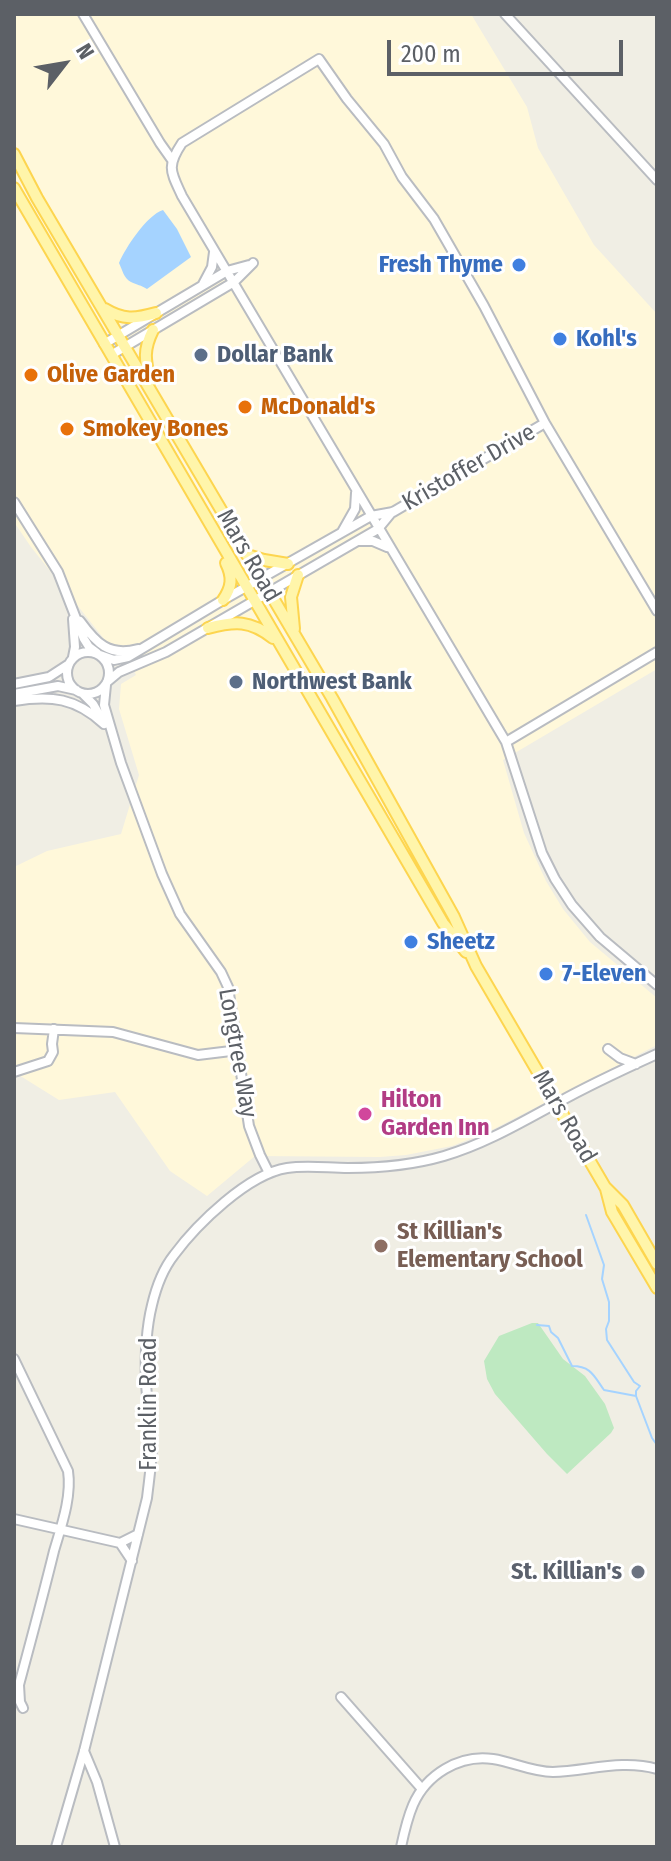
<!DOCTYPE html>
<html>
<head>
<meta charset="utf-8">
<style>
  body { margin:0 }
  #map { position:relative; width:671px; height:1861px; overflow:hidden; background:#f0eee4; font-family:"Fira Sans Condensed",sans-serif }
  canvas { display:block }
  .frame { position:absolute; inset:0; border:16px solid #5c6066; pointer-events:none }
  .north { position:absolute; left:24px; top:24px; width:80px; height:80px; -webkit-text-stroke:6px #fff; paint-order:stroke; rotate:59deg; font-size:22px; font-weight:700; line-height:32px; text-align:center; color:#5c6066 }
  .north::after { content:''; display:block; margin:auto; width:28px; height:36px; background:#5c6066; clip-path:polygon(50% 0,100% 100%,50% 72%,0 100%) }
  .scale { position:absolute; left:387px; top:40px; width:236px; height:36px; box-sizing:border-box; border:4px solid #5c6066; border-top:0; padding-left:10px; font-size:24px; line-height:28px; white-space:nowrap; color:#5c6066; -webkit-text-stroke:6px #fff; paint-order:stroke }
</style>
</head>
<body>
<div id="map">
<canvas width="671" height="1861"></canvas>
<div class="frame"></div>
<div class="north">N</div>
<div class="scale">200 m</div>
</div>
<script>
const g = document.querySelector('canvas').getContext('2d');
g.lineJoin = 'round';
function fill(path, color) {
  g.fillStyle = color;
  g.fill(path, 'evenodd');
}
function trace(path, color, width, dash) {
  g.strokeStyle = color;
  g.lineWidth = width;
  g.lineCap = dash ? 'butt' : 'round';
  g.setLineDash(dash || []);
  g.stroke(path);
}
function drawText(font, color, halo, rows, align = 'center') {
  g.font = font + ' "Fira Sans Condensed",sans-serif';
  g.lineWidth = 6;
  g.setLineDash([]);
  g.textBaseline = 'middle';
  g.strokeStyle = halo;
  g.fillStyle = color;
  for (const [text, x, y, turn = 0] of rows) {
    g.save();
    g.translate(x, y);
    g.rotate((+turn || 0) * Math.PI / 180);
    g.textAlign = isNaN(turn) ? turn : align;
    if (halo) g.strokeText(text, 0, 0);
    g.fillText(text, 0, 0);
    g.restore();
  }
}
fill(new Path2D(`
  M14,14H471L527,107L538,148L594,245L657,314V669L503,760L524,833L546,881L563,909L590,942L657,998V1045L490,1131L452,1146L406,1155L380,1157L255,1156L207,1196L170,1171L115,1092L59,1100L14,1072V867L47,851L121,834L139,775L119,709L121,684L136,675L124,649L108,644L31,547L14,522Z`), '#fff8da');
fill(new Path2D(`
  M532,1323H538L563,1359L585,1376L605,1404L614,1428L611,1433L567,1474L547,1454L495,1394L487,1379L484,1361L499,1336Z`), '#bee9c1');
fill(new Path2D(`
  M163,210L177,229L191,257L147,289C141,285 137,285 131,282C124,279 122,269 119,263C126,247 147,215 163,210Z`), '#a5d3ff');
trace(new Path2D(`
  M586,1215L604,1265L602,1279L609,1302V1321L606,1329L607,1340L634,1382L640,1386L636,1391V1396
  M537,1325L549,1326L551,1332L558,1338L572,1366C591,1366 594,1376 604,1390L636,1396L652,1438L657,1445`), '#a5d3ff', 2);
const minor = new Path2D(`
  M83,14L160,143L172,160
  M505,14L657,180
  M203,284L212,267L214,252
  M104,344L227,271L249,265
  M111,355L234,282L253,263
  M14,502L58,572L84,639L89,647L97,653
  M342,532L355,509L356,493
  M358,541H373L387,547
  M657,611L545,423L484,306L434,219L402,177L384,144L347,99L319,59L182,143C166,167 171,172 182,196L506,742L542,853L555,879L572,905L600,937L657,985
  M73,619L75,647L73,657
  M80,621C96,643 109,657 138,649
  M67 673a21 21 0 1 1 42 0a21 21 0 1 1-42 0Z
  M100,655L114,660L128,657L223,600L371,516L393,512L545,423
  M107,682L119,672L166,652L378,529L392,512
  M14,684L49,677L69,664
  M106,685L104,705L121,763L162,874L180,914L221,972L228,987L249,1126L260,1155L269,1173
  M14,694L58,686L76,690
  M83,694L93,704L101,718
  M14,701C51,695 76,698 104,724
  M506,742L657,652
  M14,1028L113,1032L198,1055L239,1050
  M608,1049L620,1058L636,1064
  M14,1072L48,1061L53,1052L52,1044L54,1029
  M14,1359L68,1471C72,1497 61,1527 54,1551C43,1596 31,1640 19,1685L20,1702L23,1708
  M14,1519L120,1543
  M132,1561L120,1543L138,1534
  M341,1697L422,1789
  M84,1751L97,1782L115,1847
  M56,1847L84,1751L147,1498C149,1480 152,1462 152,1444C151,1423 147,1403 146,1383C145,1358 146,1329 152,1305C156,1288 163,1269 174,1255C197,1224 248,1174 287,1168C307,1165 328,1168 348,1168C380,1168 413,1165 444,1156C485,1144 522,1122 559,1102C591,1084 624,1069 657,1054
  M401,1847C404,1833 407,1819 413,1805C426,1775 459,1754 493,1759C513,1762 532,1772 553,1772C588,1771 622,1759 657,1769`);
const major = new Path2D(`
  M14,154L37,198L332,698L454,917L476,966L605,1187L623,1205L657,1264
  M14,188L443,923L466,952
  M105,309C123,320 135,319 156,313
  M150,381C145,360 143,350 153,330
  M247,555L264,560L288,564
  M223,600C232,587 233,577 226,563
  M208,628C235,621 250,620 273,638
  M294,629L291,597L298,575
  M606,1189L612,1212L657,1288`);
trace(minor, '#b9bcc1', 12);
trace(major, '#fdd54f', 14);
trace(minor, '#fff', 8);
trace(major, '#fff5aa', 10);
for (const [x, y, r, color] of [
  [519,265,8,"#3f7fe0"],
  [560,339,8,"#3f7fe0"],
  [201,355,8,"#5c6f8a"],
  [31,375,8,"#e8710a"],
  [245,407,8,"#e8710a"],
  [67,429,8,"#e8710a"],
  [236,682,8,"#5c6f8a"],
  [411,942,8,"#3f7fe0"],
  [546,974,8,"#3f7fe0"],
  [365,1114,8,"#d1479c"],
  [381,1246,8,"#8d6e63"],
  [638,1572,8,"#6b7280"]
]) {
  const dot = new Path2D();
  dot.arc(x, y, r, 0, 2 * Math.PI);
  g.fillStyle = color;
  g.fill(dot);
  trace(dot, '#fff', 3);
}
drawText('bold 24px', '#366cbe', '#fff', [
  ["Fresh Thyme",503,265,"right"],
  ["Kohl's",576,339],
  ["Sheetz",427,942],
  ["7-Eleven",562,974]
], 'left');
drawText('bold 24px', '#4e5e75', '#fff', [
  ["Dollar Bank",217,355],
  ["Northwest Bank",252,682]
], 'left');
drawText('bold 24px', '#c56008', '#fff', [
  ["Olive Garden",47,375],
  ["McDonald's",261,407],
  ["Smokey Bones",83,429]
], 'left');
drawText('24px', '#5c6066', '#fff', [
  ["Kristoffer Drive",469,468,-30],
  ["Mars Road",248,556,60],
  ["Longtree Way",237,1053,80],
  ["Mars Road",564,1117,60],
  ["Franklin Road",149,1404,-90]
]);
drawText('bold 24px', '#b23c85', '#fff', [
  ["Hilton",381,1100],
  ["Garden Inn",381,1128]
], 'left');
drawText('bold 24px', '#785e54', '#fff', [
  ["St Killian's",397,1232],
  ["Elementary School",397,1260]
], 'left');
drawText('bold 24px', '#5b616d', '#fff', [
  ["St. Killian's",622,1572]
], 'right');
</script>
</body>
</html>
